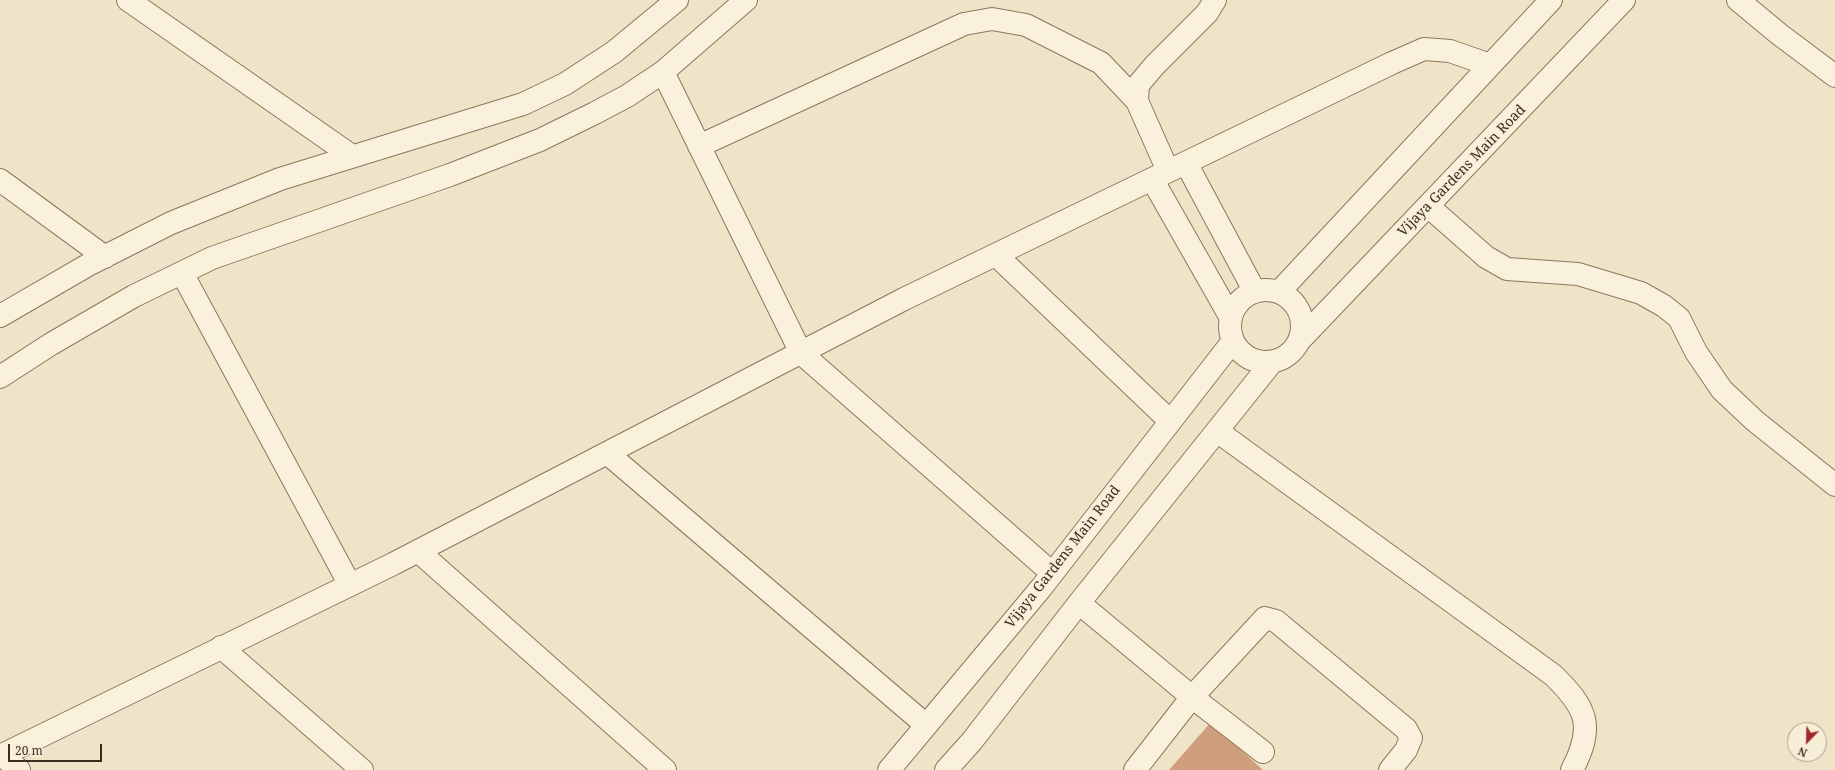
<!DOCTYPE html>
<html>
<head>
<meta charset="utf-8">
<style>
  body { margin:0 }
  #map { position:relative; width:1835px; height:770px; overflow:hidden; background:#f0e4c8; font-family:"Noto Serif",serif }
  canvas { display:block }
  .north { position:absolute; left:1787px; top:722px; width:40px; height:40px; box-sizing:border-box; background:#f7eed8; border:1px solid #ada18e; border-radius:50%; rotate:203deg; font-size:11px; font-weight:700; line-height:16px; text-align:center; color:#3d2e20 }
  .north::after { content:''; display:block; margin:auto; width:14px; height:18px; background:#9e2a2b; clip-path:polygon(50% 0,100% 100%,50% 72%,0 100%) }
  .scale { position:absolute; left:8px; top:744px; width:94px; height:18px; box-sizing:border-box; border:2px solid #3d2e20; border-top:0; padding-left:5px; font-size:12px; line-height:14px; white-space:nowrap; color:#3d2e20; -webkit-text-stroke:3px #f7eed8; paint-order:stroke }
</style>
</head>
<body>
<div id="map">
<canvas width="1835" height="770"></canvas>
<div class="north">N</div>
<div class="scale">20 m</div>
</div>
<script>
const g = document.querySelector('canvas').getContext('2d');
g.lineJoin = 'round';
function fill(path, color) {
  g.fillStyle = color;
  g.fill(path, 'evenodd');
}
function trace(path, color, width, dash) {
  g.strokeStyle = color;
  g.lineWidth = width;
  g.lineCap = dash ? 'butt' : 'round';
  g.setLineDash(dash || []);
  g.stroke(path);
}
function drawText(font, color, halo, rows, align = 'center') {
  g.font = font + ' "Noto Serif",serif';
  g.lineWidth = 3;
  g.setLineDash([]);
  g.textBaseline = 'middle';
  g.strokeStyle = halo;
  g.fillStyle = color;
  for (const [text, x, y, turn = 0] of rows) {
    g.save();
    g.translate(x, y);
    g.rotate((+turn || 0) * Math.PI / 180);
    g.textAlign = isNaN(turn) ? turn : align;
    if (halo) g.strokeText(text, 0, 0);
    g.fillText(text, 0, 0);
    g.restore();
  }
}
fill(new Path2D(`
  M1211,722L1263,770H1169Z`), '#cf9f7d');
const minor = new Path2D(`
  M128,0L352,156
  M1738,0L1779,34L1835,76
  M663,72L801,353L1052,573
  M699,146L964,24L992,19L1026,25L1101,63L1137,101
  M1186,163L1255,292
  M1168,171L1137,101L1138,85L1155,65L1207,13L1215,0
  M1152,179L1231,318
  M0,180L105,257
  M1428,206L1486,257L1507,269L1578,274L1641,293L1664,306L1679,318L1696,352L1722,390L1755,421L1835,485
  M996,255L1170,421
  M182,273L350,585
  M1230 326a36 36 0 1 1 72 0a36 36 0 1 1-72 0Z
  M1279,292L1551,0
  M0,316L88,265L171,223L280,179L523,104L565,84L614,52L677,0
  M1299,341L1624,0
  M0,377L51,344L134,296L212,258L450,175L540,140L595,113L627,96L663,72L746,0
  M1217,431L1553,675C1587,708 1595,726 1572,770
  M607,453L926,725
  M418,551L665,770
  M1079,603L1192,697L1263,752
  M221,647L362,770
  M2,755L19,770
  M0,756L393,564L904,299L1392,63L1424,49L1450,51L1490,65
  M889,770L1041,588L1233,341
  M946,770L972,741L1079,603L1272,362
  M1135,770L1192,697L1265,618L1276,621L1406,729L1411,738L1406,750L1390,770`);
trace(minor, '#8d765c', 24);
trace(minor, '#faf1dc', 22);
drawText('14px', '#3d2e20', '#f7eed8', [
  ["Vijaya Gardens Main Road",1462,171,-46],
  ["Vijaya Gardens Main Road",1063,557,-52]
]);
</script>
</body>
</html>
